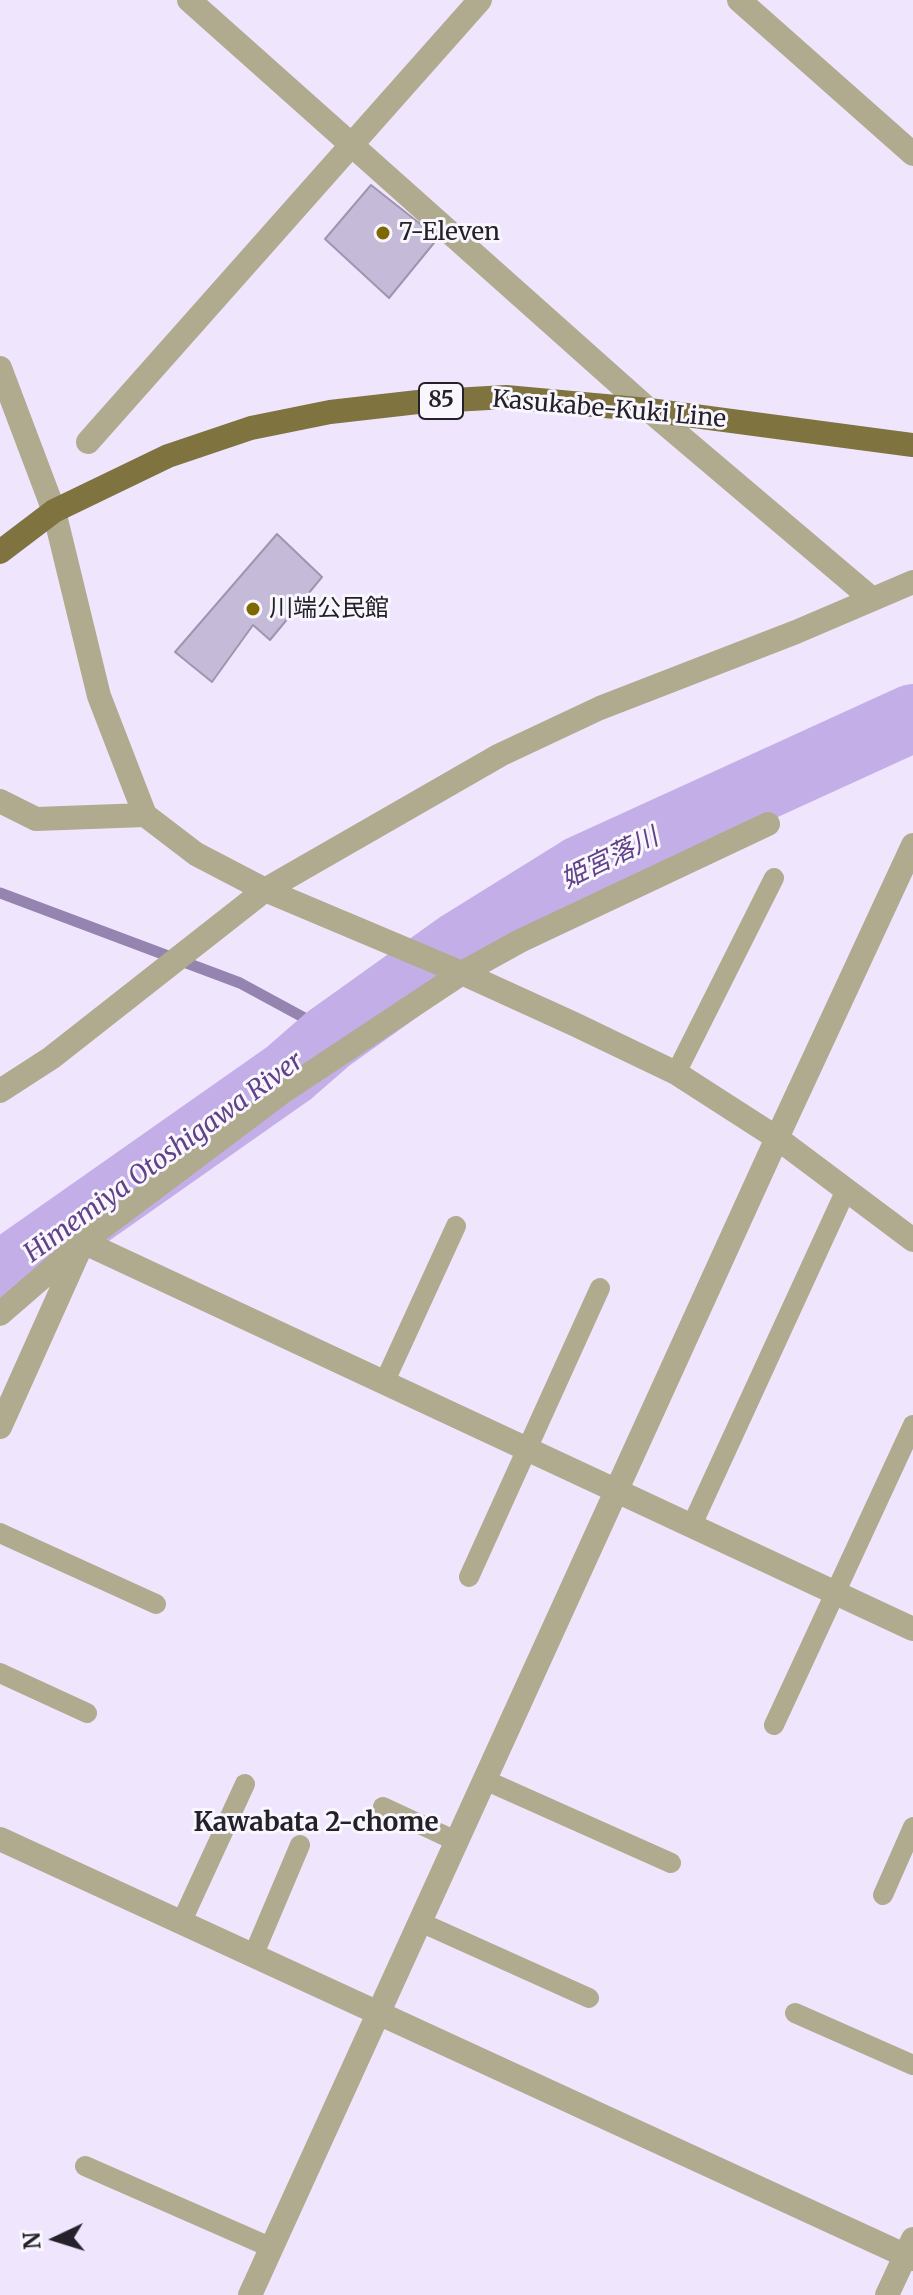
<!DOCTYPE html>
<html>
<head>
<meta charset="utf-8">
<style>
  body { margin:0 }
  #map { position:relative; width:913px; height:2295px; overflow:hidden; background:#efe6fe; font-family:Merriweather,serif }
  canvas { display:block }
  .north { position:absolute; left:16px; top:2199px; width:80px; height:80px; -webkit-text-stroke:6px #f9f7fd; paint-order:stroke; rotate:266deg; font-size:22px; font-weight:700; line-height:32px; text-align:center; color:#25212b }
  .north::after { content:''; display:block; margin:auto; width:28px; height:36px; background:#25212b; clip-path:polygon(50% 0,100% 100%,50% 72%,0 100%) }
</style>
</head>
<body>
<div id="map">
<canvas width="913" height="2295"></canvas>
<div class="north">N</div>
</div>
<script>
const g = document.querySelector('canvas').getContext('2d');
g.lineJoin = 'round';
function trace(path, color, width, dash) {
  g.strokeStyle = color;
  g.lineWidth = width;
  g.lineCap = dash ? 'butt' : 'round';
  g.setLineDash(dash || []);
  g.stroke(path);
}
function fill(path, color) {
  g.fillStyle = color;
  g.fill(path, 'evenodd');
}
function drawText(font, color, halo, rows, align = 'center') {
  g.font = font + ' Merriweather,"Noto Sans JP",serif';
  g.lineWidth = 6;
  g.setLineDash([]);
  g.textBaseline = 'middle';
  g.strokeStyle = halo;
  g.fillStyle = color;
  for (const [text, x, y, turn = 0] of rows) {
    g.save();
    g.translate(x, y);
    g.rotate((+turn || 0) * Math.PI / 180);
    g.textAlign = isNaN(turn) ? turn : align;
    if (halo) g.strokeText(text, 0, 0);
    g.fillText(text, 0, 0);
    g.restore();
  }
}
trace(new Path2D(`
  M0,893L240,983L312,1022L328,1039`), '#9484af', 11);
trace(new Path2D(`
  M0,1276L289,1073L328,1039L461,944L580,870L913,718`), '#c4aee8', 68);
const building = new Path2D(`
  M371,185L438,238L389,298L325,239Z
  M277,534L322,577L270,640L253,625L212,682L175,652Z`);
fill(building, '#c5bad7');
trace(building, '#9f95b0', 2);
trace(new Path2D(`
  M676,1073L774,878
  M384,1383L456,1226
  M691,1527L846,1190
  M0,1533L156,1604
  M469,1577L600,1288
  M0,1673L87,1713
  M774,1725L913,1425
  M485,1780L671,1863
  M383,1807L456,1841
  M883,1895L913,1827
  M420,1922L589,1998
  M181,1923L245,1784
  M253,1956L300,1845
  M795,2013L913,2065
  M85,2166L272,2248`), '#b0aa8f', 20);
trace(new Path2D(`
  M189,0L649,410L872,599
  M739,0L913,154
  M88,442L480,0
  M54,511L99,696L145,815L196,854L265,890L462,973L574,1024L676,1073L777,1138L913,1240
  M0,801L36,819L145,815
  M0,1091L51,1058L265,890L500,755L600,708L796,632L913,582
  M0,1314L83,1242L284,1091L462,973L520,941L768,824
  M0,1427L83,1242L913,1629
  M0,1839L913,2259
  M250,2295L777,1138L913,845
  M887,2295L913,2239`), '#b0aa8f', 24);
trace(new Path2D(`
  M0,368L54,511`), '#b0aa8f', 24);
trace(new Path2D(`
  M0,552L54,511L168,456L251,428L330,412L418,402L506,397L649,410L913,445`), '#7f7340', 24);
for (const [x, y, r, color] of [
  [383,233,8,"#7d6900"],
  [253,609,8,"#7d6900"]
]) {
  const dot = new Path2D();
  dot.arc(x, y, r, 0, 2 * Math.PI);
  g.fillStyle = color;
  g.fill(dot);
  trace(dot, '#f9f7fd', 3);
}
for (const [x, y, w] of [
  [441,401,44]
]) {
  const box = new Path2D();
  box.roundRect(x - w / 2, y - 18, w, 36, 6);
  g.fillStyle = '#f9f7fd';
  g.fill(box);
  trace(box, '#25212b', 2);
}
drawText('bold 22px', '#25212b', null, [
  ["85",441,401]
]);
drawText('24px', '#25212b', '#f9f7fd', [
  ["7-Eleven",399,233],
  ["川端公民館",269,609]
], 'left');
drawText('24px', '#25212b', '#f9f7fd', [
  ["Kasukabe-Kuki Line",609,410,5]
]);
drawText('italic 26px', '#614288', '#f9f7fd', [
  ["姫宮落川",610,859,-26],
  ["Himemiya Otoshigawa River",164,1158,-36]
]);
drawText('bold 26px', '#25212b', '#f9f7fd', [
  ["Kawabata 2-chome",316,1824]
]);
</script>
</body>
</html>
